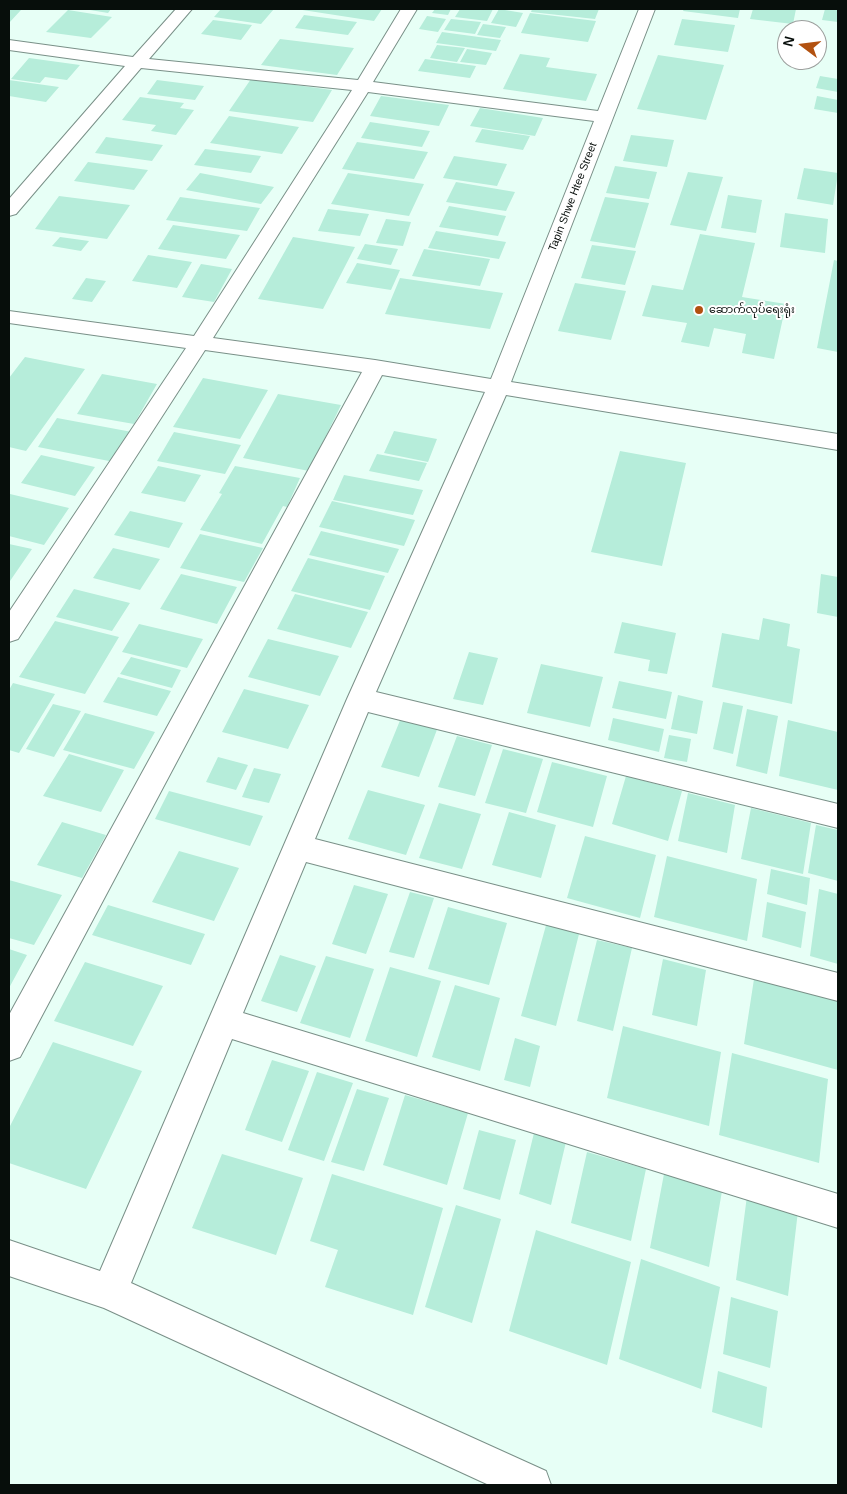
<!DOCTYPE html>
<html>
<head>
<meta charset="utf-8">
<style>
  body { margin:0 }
  #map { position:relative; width:847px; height:1494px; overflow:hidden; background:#e7fff6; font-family:Helvetica,sans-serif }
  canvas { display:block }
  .frame { position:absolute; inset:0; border:10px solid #070e0b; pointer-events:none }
  .north { position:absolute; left:777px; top:20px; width:50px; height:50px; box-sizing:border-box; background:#fff; border:1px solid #9c9f9d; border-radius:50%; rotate:285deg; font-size:14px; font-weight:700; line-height:20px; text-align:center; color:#070e0b }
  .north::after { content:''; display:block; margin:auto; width:18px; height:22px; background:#b25110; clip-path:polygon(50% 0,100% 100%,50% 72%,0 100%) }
</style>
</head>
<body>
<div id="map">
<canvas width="847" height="1494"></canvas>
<div class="frame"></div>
<div class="north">N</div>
</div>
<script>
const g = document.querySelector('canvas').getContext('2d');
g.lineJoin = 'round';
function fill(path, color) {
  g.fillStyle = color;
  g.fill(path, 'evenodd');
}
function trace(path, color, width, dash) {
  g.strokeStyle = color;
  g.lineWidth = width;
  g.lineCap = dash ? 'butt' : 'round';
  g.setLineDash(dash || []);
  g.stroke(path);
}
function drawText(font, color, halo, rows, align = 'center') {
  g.font = font + ' Helvetica,"Noto Sans Myanmar",sans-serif';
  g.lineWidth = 4;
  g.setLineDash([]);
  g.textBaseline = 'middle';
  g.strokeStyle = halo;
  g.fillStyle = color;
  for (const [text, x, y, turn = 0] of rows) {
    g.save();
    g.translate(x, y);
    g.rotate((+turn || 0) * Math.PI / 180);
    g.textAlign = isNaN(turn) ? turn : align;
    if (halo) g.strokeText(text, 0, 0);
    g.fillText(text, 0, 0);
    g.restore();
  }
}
fill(new Path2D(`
  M9,9L21,10L9,23Z
  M84,9H111L108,13Z
  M221,9H274L261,24L214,17Z
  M296,9H382L374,21Z
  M435,9H451L448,15L432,13Z
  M460,9H493L487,21L455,17Z
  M499,9L523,13L516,27L491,23Z
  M532,9H599L595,19L531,12Z
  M684,9H740L738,18L683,11Z
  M753,9H796L793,24L750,19Z
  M825,9H838V22L822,20Z
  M68,10L112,17L91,38L46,32Z
  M530,13L596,21L588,42L521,33Z
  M304,15L357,22L348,35L295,28Z
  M427,16L446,19L438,32L419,29Z
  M451,19L481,22L475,34L444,30Z
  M682,19L735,25L728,52L674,45Z
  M213,20L252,25L241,40L201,34Z
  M483,24L506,27L500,38L477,35Z
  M442,32L501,40L496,51L436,43Z
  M280,39L354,48L337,75L261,65Z
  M437,45L465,48L457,62L430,58Z
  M467,49L492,53L486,65L460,62Z
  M520,54L550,58L546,67L597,74L586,101L503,89Z
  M658,55L724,65L706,120L637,109Z
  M29,58L80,65L67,80L45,77L40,83L11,79Z
  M425,59L476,66L470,78L418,71Z
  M820,76L838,79V92L816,88Z
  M251,79L332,90L313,122L229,111Z
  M9,80L59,87L46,102L9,96Z
  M157,80L204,86L195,100L147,94Z
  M381,96L449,105L439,126L370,116Z
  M817,96L838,100V113L814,109Z
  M140,97L184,103L180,108L194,110L176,135L151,131L156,125L122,120Z
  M480,108L543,118L535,136L470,126Z
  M229,116L299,127L282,154L210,143Z
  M370,122L430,131L422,147L361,138Z
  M482,129L530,136L523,150L475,142Z
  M631,135L674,140L667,167L623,161Z
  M106,137L163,145L152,161L95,153Z
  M357,142L428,152L414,179L342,169Z
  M205,149L261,156L251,173L194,165Z
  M454,156L507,164L497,186L443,178Z
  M88,162L148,170L134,190L74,181Z
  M615,166L657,172L649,199L606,193Z
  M804,168L838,173L833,205L797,199Z
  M688,172L723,177L706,231L670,225Z
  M200,173L274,187L261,204L186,190Z
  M348,173L424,184L409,216L331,204Z
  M456,182L515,192L506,211L446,202Z
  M728,195L762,200L756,233L721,228Z
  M59,196L130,205L107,239L35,229Z
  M180,197L260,208L247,231L166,220Z
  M605,197L649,203L635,248L590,241Z
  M449,206L506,216L498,236L439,227Z
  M328,209L369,214L360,236L318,231Z
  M785,213L828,219L825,253L780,247Z
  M386,219L411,222L403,246L376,243Z
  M173,225L240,235L226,259L158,249Z
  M436,231L506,242L499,259L428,248Z
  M700,234L755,243L742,297L786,304L774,359L742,353L746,334L714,328L709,347L681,342L687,323L642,316L652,285L683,290Z
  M60,237L89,241L81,251L52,246Z
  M293,237L355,247L323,309L258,299Z
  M365,244L398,249L391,265L357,259Z
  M592,245L636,251L625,285L581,278Z
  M424,249L490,259L480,286L412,276Z
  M148,255L192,262L177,288L132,281Z
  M834,260L838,261V352L817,348Z
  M357,263L400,270L391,290L346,283Z
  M201,264L232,269L214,302L182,297Z
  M86,278L106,281L92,302L72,299Z
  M400,278L503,293L490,329L385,314Z
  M575,283L626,291L611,340L558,331Z
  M25,357L85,369L26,451L9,447V378Z
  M102,374L157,384L134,424L77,414Z
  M203,378L268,390L240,439L173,427Z
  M278,394L341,405L309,471L243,458Z
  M57,418L132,432L114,462L38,447Z
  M394,431L437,439L428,462L384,453Z
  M174,432L241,445L225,474L157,461Z
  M620,451L686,463L662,566L591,552Z
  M377,454L427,463L419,481L369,471Z
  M41,455L95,467L75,496L21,483Z
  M158,466L201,475L185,502L141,493Z
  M235,466L300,478L287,507L283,506L262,544L200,530L222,494L219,493Z
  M344,475L423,490L413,515L333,500Z
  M10,494L69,508L44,545L9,536Z
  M332,501L415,520L404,546L319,527Z
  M130,511L183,523L169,548L114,535Z
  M321,531L399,549L388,573L309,555Z
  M200,534L263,548L244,582L180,568Z
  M9,544L32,549L10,581H9Z
  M113,548L160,559L140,590L93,578Z
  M308,558L385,576L370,610L291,591Z
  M181,574L237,587L217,624L160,609Z
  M821,574L838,577V617L817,613Z
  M74,589L130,603L112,631L56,617Z
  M295,594L368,612L351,648L277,629Z
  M763,618L790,624L787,646L800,649L792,704L712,687L722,633L759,640Z
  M55,621L119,637L85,694L19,677Z
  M622,622L676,633L667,674L648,671L650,660L614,653Z
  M139,624L203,639L187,668L122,652Z
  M268,639L339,656L320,696L248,677Z
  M469,652L498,658L483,705L453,699Z
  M131,657L181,670L172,688L120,674Z
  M541,664L603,677L590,727L527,713Z
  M118,677L171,691L157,716L103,702Z
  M619,681L672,692L666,719L612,708Z
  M13,683L55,694L19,753L9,750V690Z
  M244,689L309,705L288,749L222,732Z
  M678,695L703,701L697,734L671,729Z
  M723,702L743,706L733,754L713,749Z
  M53,704L81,711L54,757L26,749Z
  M747,709L778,716L767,774L736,766Z
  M85,713L155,732L134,769L63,750Z
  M401,718L438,727L419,777L381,767Z
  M613,718L664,729L659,752L608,740Z
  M788,720L838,732V790L779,776Z
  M669,735L691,739L687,762L664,758Z
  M457,736L492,745L475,796L438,787Z
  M503,749L543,759L526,813L485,803Z
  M69,754L124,770L101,812L43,796Z
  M218,757L248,765L236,790L206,782Z
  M552,762L607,776L593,827L537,812Z
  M254,768L281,774L269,803L242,797Z
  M626,776L682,791L668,841L612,824Z
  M368,790L425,805L406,855L348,839Z
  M169,791L263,816L250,846L155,819Z
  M688,793L735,805L727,853L678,841Z
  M439,803L481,814L462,869L419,858Z
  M751,808L811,823L803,874L741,859Z
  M509,812L556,825L541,878L492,865Z
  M62,822L106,835L82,878L37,865Z
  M816,825L838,830V881L808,873Z
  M585,836L656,855L640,918L567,898Z
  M179,851L239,868L214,921L152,902Z
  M667,856L757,879L747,941L654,917Z
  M771,869L810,878L807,905L767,894Z
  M9,880L62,895L34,945L9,938Z
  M354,885L388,894L366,954L332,944Z
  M819,889L838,894V964L810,956Z
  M410,892L434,898L414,958L389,952Z
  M767,902L806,912L801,948L762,937Z
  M108,905L205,934L191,965L92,935Z
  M448,907L507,923L489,985L428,969Z
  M548,918L581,926L556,1026L521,1016Z
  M597,940L632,948L613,1031L577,1021Z
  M9,949L27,955L9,988Z
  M280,955L316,966L297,1012L261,1001Z
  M326,956L374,969L350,1038L300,1023Z
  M663,959L706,970L697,1026L652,1015Z
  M85,962L163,986L133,1046L54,1021Z
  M390,967L441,981L417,1057L365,1041Z
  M754,979L838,1001V1070L744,1044Z
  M455,985L500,998L480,1071L432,1057Z
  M623,1026L721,1052L709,1126L607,1098Z
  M515,1038L540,1046L530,1087L504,1080Z
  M53,1042L142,1071L86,1189L9,1163V1128Z
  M732,1053L828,1079L819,1163L719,1135Z
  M272,1060L309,1071L282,1142L245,1130Z
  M317,1072L353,1083L324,1161L288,1150Z
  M357,1089L389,1098L364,1171L331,1162Z
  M405,1095L468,1113L447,1185L383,1165Z
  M479,1130L516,1140L500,1200L463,1189Z
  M534,1133L566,1142L551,1205L519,1194Z
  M587,1152L646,1169L631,1241L571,1223Z
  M222,1154L303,1178L276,1255L192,1228Z
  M332,1174L443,1208L413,1315L325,1287L338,1250L310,1241Z
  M664,1174L722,1191L709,1267L650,1248Z
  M747,1196L798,1211L788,1296L736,1280Z
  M456,1205L501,1219L472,1323L425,1307Z
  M536,1230L631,1262L607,1365L509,1331Z
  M641,1259L720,1287L701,1389L619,1359Z
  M731,1297L778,1311L770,1368L723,1354Z
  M718,1371L767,1387L762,1428L712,1412Z`), '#b6edda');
const minor = new Path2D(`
  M176,9H192L149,59L358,80L401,9H417L373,82L598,111L639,9H655L511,382L838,434V450L506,395L376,692L838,804V828L368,712L315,839L838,973V1001L306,862L243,1013L838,1194V1228L232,1039L131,1283L546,1471L551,1485H489L104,1308L9,1276V1240L100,1271L347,699L485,392L382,375L20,1057L9,1061V1015L362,372L205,350L18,639L9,642V612L186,348L9,323V311L194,336L352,90L141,68L16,214L9,216V199L125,66L9,50V40L133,57ZM368,92L594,121L491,379L375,360L213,338Z`);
trace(minor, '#7a9088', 2);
fill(minor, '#fff');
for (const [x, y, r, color] of [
  [699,310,5,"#b25110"]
]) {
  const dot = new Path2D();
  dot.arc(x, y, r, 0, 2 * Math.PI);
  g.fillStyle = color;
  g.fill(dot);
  trace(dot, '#fff', 2);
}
drawText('11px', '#070e0b', '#fff', [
  ["Tapin Shwe Htee Street",573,197,-69]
]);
drawText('11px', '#070e0b', '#fff', [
  ["ဆောက်လုပ်ရေးရုံး",709,310]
], 'left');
</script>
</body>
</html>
